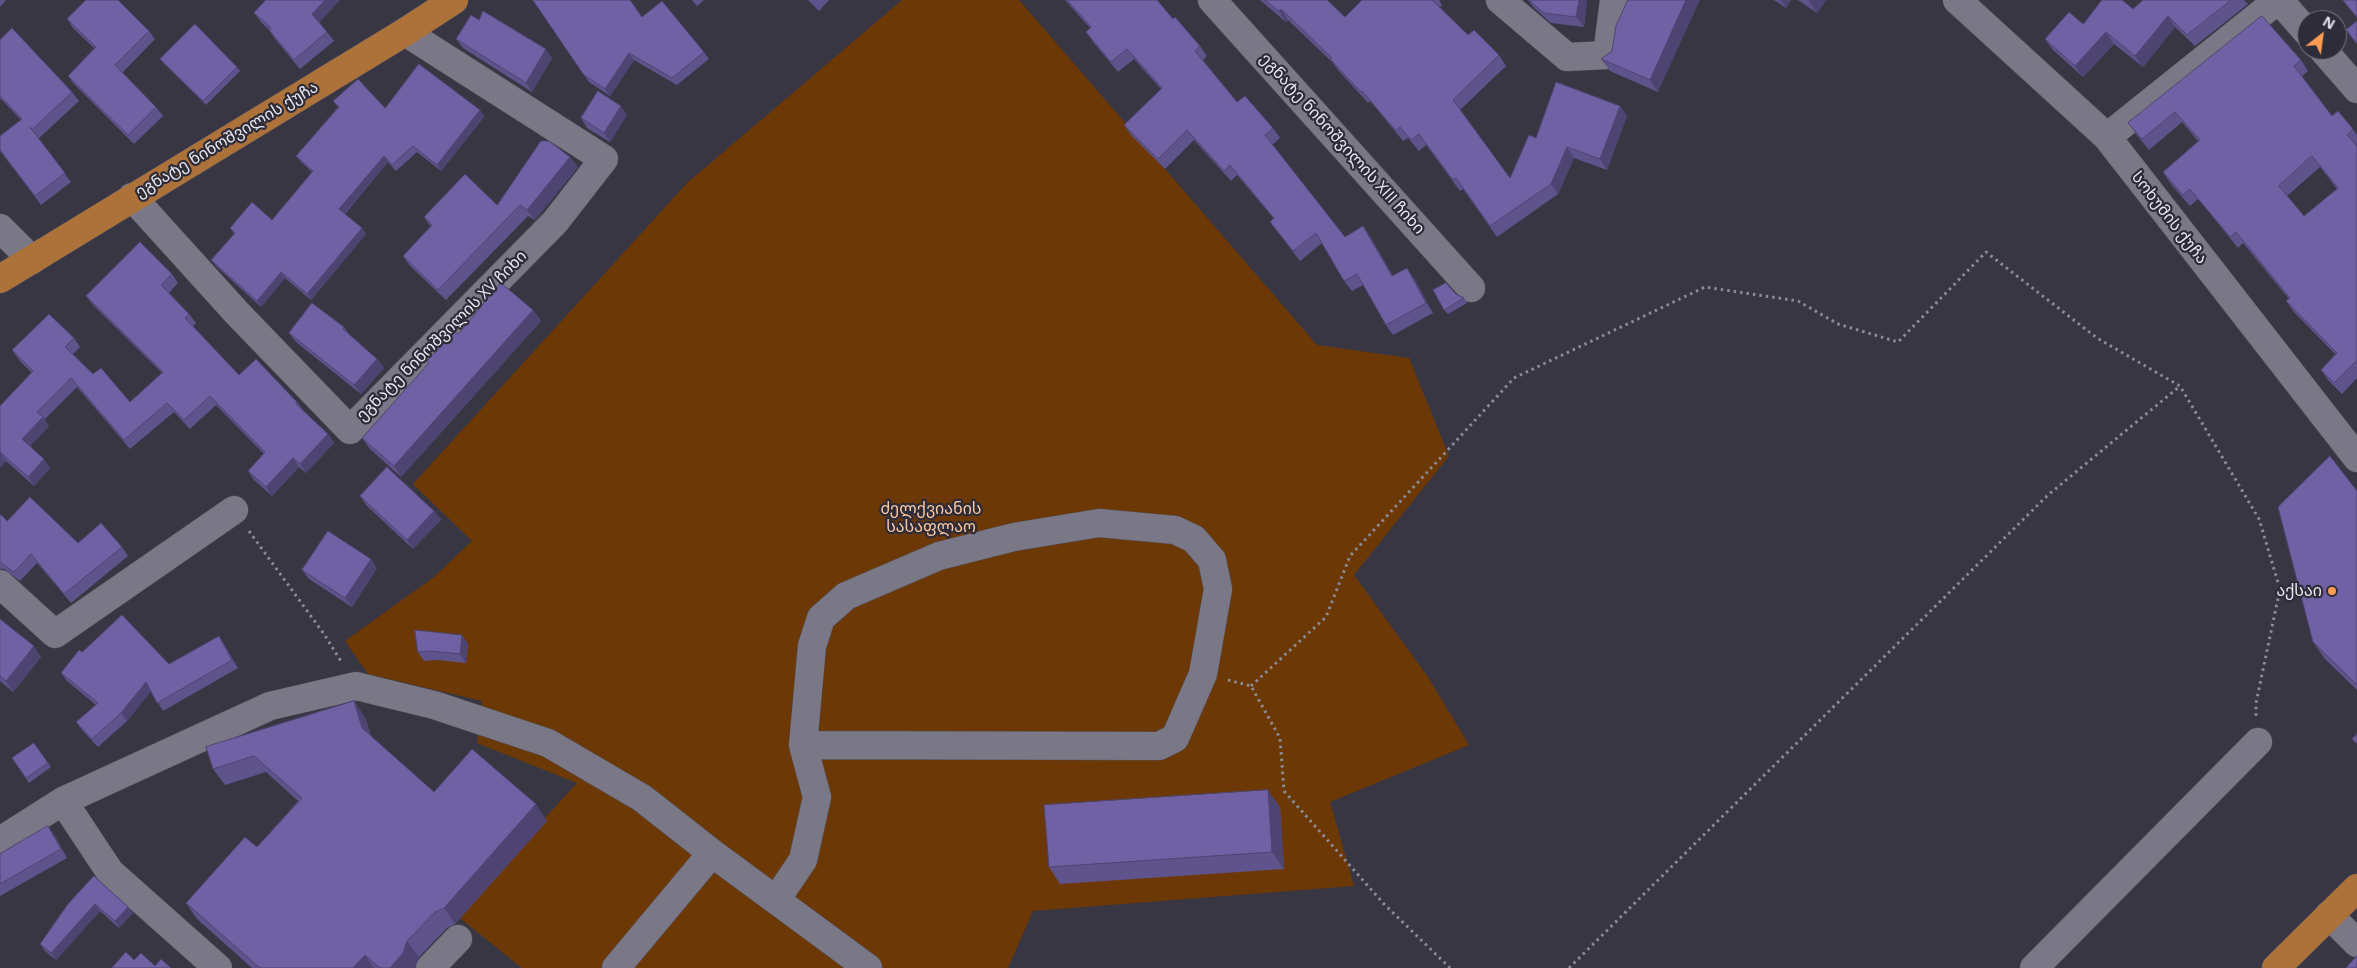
<!DOCTYPE html>
<html>
<head>
<meta charset="utf-8">
<style>
  body { margin:0 }
  #map { position:relative; width:2357px; height:968px; overflow:hidden; background:#383643; font-family:"Open Sans",sans-serif }
  canvas { display:block }
  .north { position:absolute; left:2297px; top:10px; width:50px; height:50px; box-sizing:border-box; background:#2e2c38; border:1px solid #797782; border-radius:50%; rotate:30deg; font-size:14px; font-weight:700; line-height:20px; text-align:center; color:#e9e7f0 }
  .north::after { content:''; display:block; margin:auto; width:18px; height:22px; background:#fc9d53; clip-path:polygon(50% 0,100% 100%,50% 72%,0 100%) }
</style>
</head>
<body>
<div id="map">
<canvas width="2357" height="968"></canvas>
<div class="north">N</div>
</div>
<script>
const g = document.querySelector('canvas').getContext('2d');
g.lineJoin = 'round';
function fill(path, color) {
  g.fillStyle = color;
  g.fill(path, 'evenodd');
}
function trace(path, color, width, dash) {
  g.strokeStyle = color;
  g.lineWidth = width;
  g.lineCap = dash ? 'butt' : 'round';
  g.setLineDash(dash || []);
  g.stroke(path);
}
function drawText(font, color, halo, rows, align = 'center') {
  g.font = font + ' "Open Sans","Noto Sans Georgian",sans-serif';
  g.lineWidth = 4.5;
  g.setLineDash([]);
  g.textBaseline = 'middle';
  g.strokeStyle = halo;
  g.fillStyle = color;
  for (const [text, x, y, turn = 0] of rows) {
    g.save();
    g.translate(x, y);
    g.rotate((+turn || 0) * Math.PI / 180);
    g.textAlign = isNaN(turn) ? turn : align;
    if (halo) g.strokeText(text, 0, 0);
    g.fillText(text, 0, 0);
    g.restore();
  }
}
fill(new Path2D(`
  M902,0H1019L1317,345L1409,358L1449,456L1354,575L1428,677L1469,745L1330,802L1354,886L1033,911L1008,968H522L456,915L577,783L477,743L482,701L368,674L345,641L434,577L472,541L413,484L687,183Z`), '#6c3805');
const minor = new Path2D(`
  M1212,0L1471,288
  M1500,0L1567,57L1607,55L1614,0
  M1957,0L2107,137L2357,458
  M2279,0L2307,32
  M2323,50L2357,89
  M2107,137L2278,0
  M132,197L237,313L350,430L555,222L604,159L405,32
  M0,228L32,260
  M0,584L55,634L234,510
  M63,801L110,872L218,968
  M0,841L63,801L270,706L356,686L434,705L548,743L642,798L712,853L868,968
  M776,900L803,860L817,797L803,745L812,646L821,618L846,596L939,556L1014,537L1099,523L1175,530L1194,539L1212,560L1218,589L1203,674L1175,738L1159,746L803,745
  M2329,915L2357,943
  M430,968L458,939
  M616,968L712,853
  M2034,968L2258,742`);
const major = new Path2D(`
  M0,279L405,32L454,0
  M2276,968L2357,888`);
trace(minor, '#54525d', 29);
trace(major, '#54525d', 29);
trace(new Path2D(`
  M249,531L324,634L342,663
  M1228,680L1251,686L1280,738L1284,791L1384,904L1450,968
  M1251,686L1326,617L1350,556L1514,378L1705,287L1798,301L1838,324L1898,342L1986,252L2097,338L2180,386L2259,519L2280,589L2256,703V717
  M1569,968L2048,495L2180,386`), '#8d8b96', 3, [2.5, 4]);
trace(minor, '#7a7887', 28);
trace(major, '#ad723a', 28);
fill(new Path2D(`
  M0,0H6L0,7Z
  M266,0H340L319,22L334,41L300,69L275,39L269,30L261,22L254,13Z
  M533,0L642,17L704,52L709,59L677,85L634,60L610,96L589,82Z
  M692,0H704L697,6Z
  M808,0H829L819,11Z
  M1065,0H1157L1173,19L1200,46L1207,56L1203,60L1237,102L1273,128L1280,138L1272,145L1345,237L1370,236L1393,276L1414,278L1433,313L1393,335L1386,325L1363,285L1352,291L1344,281L1322,243L1300,261L1270,222L1274,219L1237,175L1231,181L1194,140L1165,169L1131,135L1124,125L1161,89L1134,59L1118,72L1093,42L1086,32L1090,28Z
  M1260,0H1327L1345,17L1362,0H1439L1442,5L1440,7L1468,35L1499,55L1506,66L1460,110L1510,178L1536,138L1620,106L1627,116L1607,170L1574,158L1558,194L1497,237L1463,189L1460,191L1426,145L1419,151L1408,138L1403,141L1370,101L1368,103L1338,70L1332,62L1288,20L1286,22Z
  M1528,0H1587L1584,27L1551,23L1534,8Z
  M1628,0L1658,92L1610,71L1601,59L1612,51Z
  M1774,0H1791L1786,8Z
  M1798,0H1826L1817,13Z
  M2143,0H2244L2248,4L2195,46L2175,27L2143,67L2114,44L2083,77L2053,50L2045,39L2083,24L2133,9Z
  M2342,0H2357V18Z
  M67,19L149,31L155,39L122,73L156,107L163,116L134,144L74,84L68,76L94,48L73,28Z
  M479,20L552,58L532,92L463,48L456,39Z
  M0,40L72,92L79,101L38,139L71,182L41,205L0,151V136L21,120L0,98Z
  M160,59L237,67L240,71L206,105L163,63Z
  M2301,60L2308,71L2302,76L2332,116L2353,129L2357,135V144L2356,145L2357,146V378L2342,394L2328,380L2321,370L2335,354L2294,312L2286,301L2289,299L2243,243L2238,248L2198,199L2190,206L2170,183L2163,172L2198,141L2182,122L2149,150L2136,134L2128,123ZM2320,167L2337,189L2304,216L2287,196Z
  M333,101L385,108L480,110L484,117L441,171L417,152L396,171L388,162L345,214L362,228L366,234L311,300L285,278L261,307L216,266L211,260L234,234L230,228L272,220L312,172L301,162L296,156L338,107Z
  M627,115L610,142L587,128L581,118Z
  M578,167L535,220L528,216L446,300L410,266L403,256L431,227L424,217L497,205Z
  M172,274L178,283L169,293L189,314L196,323L193,326L239,375L297,402L304,411L328,434L334,443L306,473L299,467L272,496L254,480L248,471L264,454L216,405L190,429L174,412L130,449L77,387L44,420L49,426L30,446L50,468L34,486L6,461L0,468V406L32,373L19,360L12,350L74,338L80,347L73,354L93,374L130,402L162,373L93,305L86,296Z
  M1456,294L1464,298L1467,303L1448,314L1444,310Z
  M533,310L541,321L401,477L370,449L362,438L458,334Z
  M344,327L349,334L377,359L384,368L361,394L296,342L289,333Z
  M2357,491V690L2325,659L2313,642Z
  M360,496L434,511L441,520L413,549L366,505Z
  M0,514L7,521L78,543L122,547L128,556L71,603L37,563L20,581L4,569H0Z
  M377,568L352,607L309,579L302,570Z
  M0,619L41,657L13,692L0,681Z
  M462,635L468,644L466,663L437,660L424,661L418,652Z
  M224,644L238,668L163,711L151,691L127,721L98,747L82,730L76,722L96,705L67,681L61,673L82,652L169,664Z
  M365,717L371,736L434,792L547,821L455,924L447,928L419,957L415,968H252L197,919L186,903L257,847L298,801L266,772L225,785L213,769Z
  M34,743L51,767L29,783L12,758Z
  M1280,807L1284,869L1060,884L1049,867Z
  M55,836L67,858L0,896V854Z
  M68,904L128,907L133,913L119,928L100,911L56,960L45,951L40,944Z`), '#5f538c');
fill(new Path2D(`
  M325,0H340L319,23L312,14Z
  M1579,0H1587L1584,27L1576,17Z
  M1686,0H1700L1658,92L1650,80Z
  M1781,0H1791L1786,8Z
  M1809,0H1826L1817,13L1809,1Z
  M1281,9L1288,20L1286,22L1279,11Z
  M2168,16L2175,27L2143,67L2135,56Z
  M2106,32L2114,44L2083,77L2075,66Z
  M546,49L552,58L532,92L526,83Z
  M629,53L634,60L610,96L605,89Z
  M621,106L627,115L610,142L604,133Z
  M1620,106L1627,116L1607,170L1600,159Z
  M480,110L484,117L441,171L437,165Z
  M1567,147L1574,158L1558,194L1551,184Z
  M384,156L388,162L343,215L339,209Z
  M570,157L578,167L535,220L527,210Z
  M1363,226L1370,236L1399,287L1392,276Z
  M362,228L366,234L311,300L307,294Z
  M1407,268L1414,278L1433,313L1426,303Z
  M281,272L285,278L261,307L257,301Z
  M533,310L541,321L401,477L394,466Z
  M377,359L384,368L361,394L354,385Z
  M43,417L49,426L28,448L22,439Z
  M328,434L334,443L306,473L300,464Z
  M0,452L6,461L0,468Z
  M293,458L299,467L272,496L266,487Z
  M44,459L50,468L34,486L28,477Z
  M434,511L441,520L413,549L407,540Z
  M371,559L377,568L352,607L345,598Z
  M462,635L468,644L466,663L460,654Z
  M219,636L224,644L238,668L232,660Z
  M34,646L41,657L13,692L6,681Z
  M146,682L152,690L127,721L121,713Z
  M354,701L365,717L373,745L362,728Z
  M1268,790L1280,807L1284,869L1272,852Z
  M536,804L547,821L455,924L444,908Z
  M48,826L55,836L67,858L61,849Z
  M95,904L100,911L56,960L51,953Z
  M128,907L133,913L119,928L115,921Z
  M407,941L419,957L415,968H390Z
  M365,955L374,968H353Z`), '#4e4472');
const building = new Path2D(`
  M86,0H118L149,31L115,65L156,107L128,135L68,76L96,47L67,19Z
  M266,0H325L312,14L327,32L294,60L269,30L271,28L254,13Z
  M533,0H630L642,17L662,1L704,52L672,78L629,53L605,89L584,75Z
  M1067,0H1157L1173,19L1175,17L1200,46L1195,51L1237,102L1245,96L1273,128L1265,135L1345,237L1363,226L1392,276L1407,268L1426,303L1386,325L1357,274L1344,281L1316,233L1293,251L1270,222L1274,218L1230,165L1224,171L1187,130L1158,159L1124,125L1162,88L1127,49L1111,62L1086,32L1091,27Z
  M1265,0H1327L1345,17L1362,0H1432L1468,35L1474,30L1499,55L1453,100L1510,178L1529,135L1536,138L1556,82L1620,106L1600,159L1567,147L1551,184L1490,226L1456,178L1453,180L1419,134L1411,140L1400,127L1396,131L1362,91L1361,92L1330,59L1332,58L1281,9L1279,11Z
  M1529,0H1579L1576,17L1544,13Z
  M1628,0H1686L1650,80L1601,59L1612,51L1616,26Z
  M2102,0H2122L2133,9L2143,0H2231L2187,35L2168,16L2135,56L2106,32L2075,66L2045,39L2069,12L2083,24Z
  M2343,0H2357V17Z
  M483,11L546,49L526,83L456,39L471,15L479,20Z
  M2262,16L2301,60L2294,66L2332,116L2338,111L2353,129L2347,135L2357,146V360L2334,383L2321,370L2337,353L2286,301L2290,298L2236,232L2230,237L2190,189L2183,195L2163,172L2200,140L2175,112L2142,139L2128,123ZM2312,156L2338,188L2304,216L2279,186Z
  M2357,21V44L2346,30Z
  M195,24L237,67L203,101L160,59Z
  M12,28L72,92L32,130L30,127L65,173L35,196L0,150V136L22,119L0,96V40Z
  M419,64L480,110L437,165L413,146L392,165L384,156L339,209L362,228L307,294L281,272L257,301L211,260L235,233L230,228L252,202L272,220L313,171L296,156L339,107L333,101L358,79L385,108Z
  M598,91L621,106L604,133L581,118Z
  M541,141H549L570,157L527,210L520,205L438,290L403,256L432,225L424,217L465,174L497,205Z
  M140,242L172,274L161,285L189,314L185,318L239,375L256,359L297,402L296,404L328,434L300,464L293,458L266,487L248,471L265,452L210,396L184,420L167,403L124,440L71,378L37,412L43,417L22,439L44,459L28,477L0,452V406L33,371L12,350L49,314L74,338L65,347L93,374L101,368L130,402L163,372L86,296Z
  M501,283L533,310L394,466L362,438L429,363L427,361L455,332L458,334Z
  M1446,283L1456,294L1464,298L1444,310L1433,290Z
  M312,303L344,327L343,329L377,359L354,385L289,333Z
  M2330,456L2357,491V685L2313,642L2278,507Z
  M387,467L434,511L407,540L360,496Z
  M30,497L78,543L101,523L122,547L64,594L31,554L14,572L0,562V514L7,521Z
  M328,531L371,559L345,598L302,570Z
  M122,615L169,664L219,636L232,660L157,703L146,682L121,713L92,739L76,722L98,703L61,673L79,650L82,652Z
  M0,619L34,646L6,681L0,676Z
  M415,630L462,635L460,654L431,651L418,652Z
  M354,701L362,728L434,792L472,749L536,804L444,908L435,912L407,941L403,953L390,968H380L365,955L353,968H260L186,903L245,837L257,847L302,798L254,756L213,769L206,747Z
  M2357,734V744L2352,739Z
  M34,743L48,763L26,778L12,758Z
  M1268,790L1272,852L1049,867L1044,805Z
  M48,826L61,849L0,884V854Z
  M94,876L128,907L115,921L95,904L51,953L40,944L68,904Z
  M126,952L134,960L141,953L155,966L161,959L171,968H112Z
  M2357,956V968H2346Z`);
fill(building, '#6f61a3');
trace(building, '#4e4472', 1);
for (const [x, y, r, color] of [
  [2332,591,5,"#fc9d53"]
]) {
  const dot = new Path2D();
  dot.arc(x, y, r, 0, 2 * Math.PI);
  g.fillStyle = color;
  g.fill(dot);
  trace(dot, '#2e2c38', 2);
}
drawText('16px', '#e9e7f0', '#2e2c38', [
  ["ეგნატე ნინოშვილის ქუჩა",227,140,-31],
  ["ეგნატე ნინოშვილის XIII ჩიხი",1342,144,48],
  ["სოხუმის ქუჩა",2169,218,52],
  ["ეგნატე ნინოშვილის XV ჩიხი",442,336,-45]
]);
drawText('16px', '#fec8a2', '#2e2c38', [
  ["ძელქვიანის",931,509],
  ["სასაფლაო",931,527]
]);
drawText('16px', '#e9e7f0', '#2e2c38', [
  ["აქსაი",2322,591]
], 'right');
</script>
</body>
</html>
